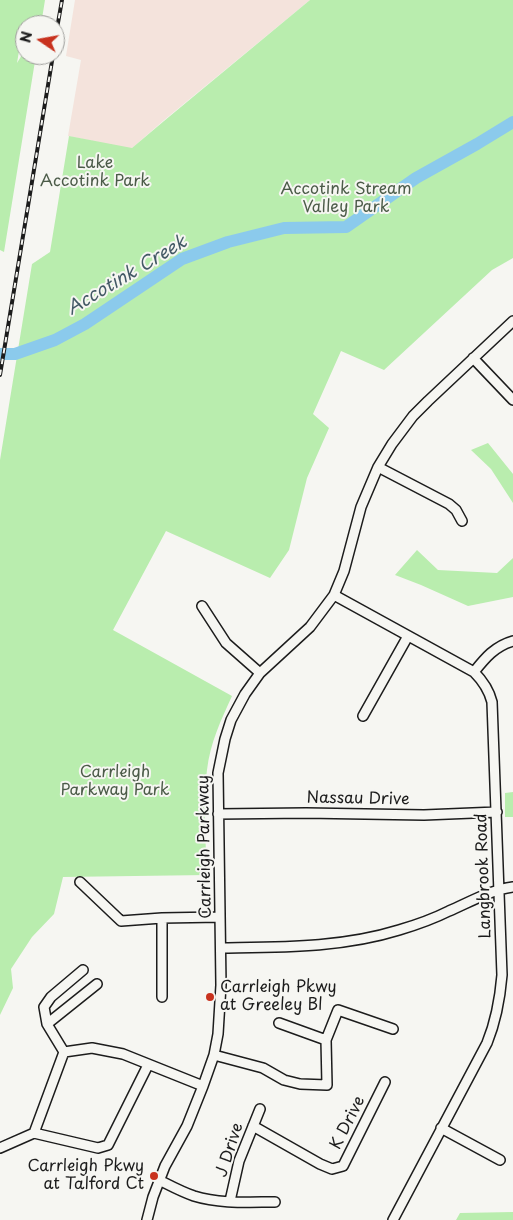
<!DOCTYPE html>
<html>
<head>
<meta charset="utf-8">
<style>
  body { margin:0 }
  #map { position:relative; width:513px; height:1220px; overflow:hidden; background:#f6f6f2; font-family:"Playpen Sans",sans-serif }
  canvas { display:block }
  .north { position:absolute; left:15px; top:15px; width:50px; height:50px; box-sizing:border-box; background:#f6f6f2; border:1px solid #9f9f9c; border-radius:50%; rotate:282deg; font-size:14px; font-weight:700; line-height:20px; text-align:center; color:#1c1c1c }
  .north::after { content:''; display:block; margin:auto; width:18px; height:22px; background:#c8321e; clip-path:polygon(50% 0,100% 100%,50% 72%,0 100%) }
</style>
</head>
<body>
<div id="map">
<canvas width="513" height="1220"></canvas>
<div class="north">N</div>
</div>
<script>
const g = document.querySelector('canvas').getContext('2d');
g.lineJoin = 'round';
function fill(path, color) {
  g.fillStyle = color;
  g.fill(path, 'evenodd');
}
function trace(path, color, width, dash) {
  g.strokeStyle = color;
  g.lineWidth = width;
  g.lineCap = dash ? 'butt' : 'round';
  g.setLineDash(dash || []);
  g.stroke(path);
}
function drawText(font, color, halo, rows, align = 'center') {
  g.font = font + ' "Playpen Sans",sans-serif';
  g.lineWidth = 4;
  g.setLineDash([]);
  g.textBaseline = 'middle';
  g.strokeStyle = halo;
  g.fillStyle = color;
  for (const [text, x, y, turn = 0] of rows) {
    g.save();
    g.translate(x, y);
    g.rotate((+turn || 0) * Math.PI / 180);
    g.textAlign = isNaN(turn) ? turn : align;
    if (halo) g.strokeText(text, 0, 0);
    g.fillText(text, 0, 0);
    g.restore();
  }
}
fill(new Path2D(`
  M75,0H310L163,121L131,149L68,136L81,60L66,56Z`), '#f4e3dc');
fill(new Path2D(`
  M0,0H45L41,25H25V45H20L17,63L25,50V55H36L4,252L0,250Z
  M310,0H513V258L492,270L384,370L341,351L313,414L329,428L307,478L289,550L270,578L166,531L113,630L232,696C221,720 210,743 207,770C202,804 206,840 207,875L63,877L54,914L32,937L11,969L13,988L0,1015V460L32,264L50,252L69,136L132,148L164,121Z
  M488,443L513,474V503L491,469L471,450Z
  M417,550L438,570L497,573L513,558V597L468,606L421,585L395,575Z
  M513,792V817H505V793Z
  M513,1212V1220H456L460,1213Z`), '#b9edae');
trace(new Path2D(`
  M0,354H15L55,340L85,324L182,259L228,242L284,228L346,227L416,178L477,144L513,122`), '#8bcaec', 12);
const minor = new Path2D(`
  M473,358L513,400
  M378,467L449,504L456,510L462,521
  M334,595L474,672C483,681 489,690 492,702L502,975C500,999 496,1021 487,1043L393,1220
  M202,606L226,643L260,673
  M474,672C485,658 495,646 513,641
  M363,716L408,636
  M218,814L306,813L424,815L497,812
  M80,882L121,921L162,918L220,917
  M221,948C281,947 341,948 399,930C416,925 433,919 449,911C470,902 490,890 513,887
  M162,997V918
  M279,1023L326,1040
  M47,1024L97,984
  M64,1052L92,1048L123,1054L203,1086
  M64,1052L47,1024L44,1007L51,997L83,970
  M214,1055L263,1068L284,1080L300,1084L327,1085L326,1040L338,1010L393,1029
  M253,1126L320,1164L332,1169L343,1166L385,1082
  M441,1128L500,1160
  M34,1133L98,1148L108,1145L148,1065
  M0,1148L34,1133L64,1052
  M159,1180C171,1186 182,1192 194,1196C220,1204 249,1202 275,1202
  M230,1201L239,1161L260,1109
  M147,1220L153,1197L165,1166L187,1126L203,1086L214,1055L218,1034L221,985L218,773L225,739L231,720L245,694L260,673L310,627L334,595L344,571L361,507L378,467L392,444L413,416L428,401L513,321`);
trace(minor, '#1c1c1c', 12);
trace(minor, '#f6f6f2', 9);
const rail = new Path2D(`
  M55,40L62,0
  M0,375L53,55`);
trace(rail, '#1c1c1c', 4);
trace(rail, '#f6f6f2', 2, [5.5]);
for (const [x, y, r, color] of [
  [210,997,5,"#c8321e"],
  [154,1176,5,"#c8321e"]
]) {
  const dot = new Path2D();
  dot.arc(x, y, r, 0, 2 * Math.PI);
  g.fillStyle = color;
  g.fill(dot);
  trace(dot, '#f6f6f2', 2);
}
drawText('16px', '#4b5b48', '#f6f6f2', [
  ["Lake",95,164],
  ["Accotink Park",95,182],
  ["Accotink Stream",346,190],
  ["Valley Park",346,208],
  ["Carrleigh",115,773],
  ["Parkway Park",115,791]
]);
drawText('16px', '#1c1c1c', '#f6f6f2', [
  ["Nassau Drive",358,799,1],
  ["Carrleigh Parkway",205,847,-91],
  ["Langbrook Road",484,876,-92],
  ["K Drive",348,1123,-63],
  ["J Drive",230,1150,-72]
]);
drawText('16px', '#1c1c1c', '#f6f6f2', [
  ["Carrleigh Pkwy",220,988],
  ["at Greeley Bl",220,1006],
  ["Carrleigh Pkwy",144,1167,"right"],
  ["at Talford Ct",144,1185,"right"]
], 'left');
drawText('italic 18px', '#435965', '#f6f6f2', [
  ["Accotink Creek",127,276,-31]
]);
</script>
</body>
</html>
